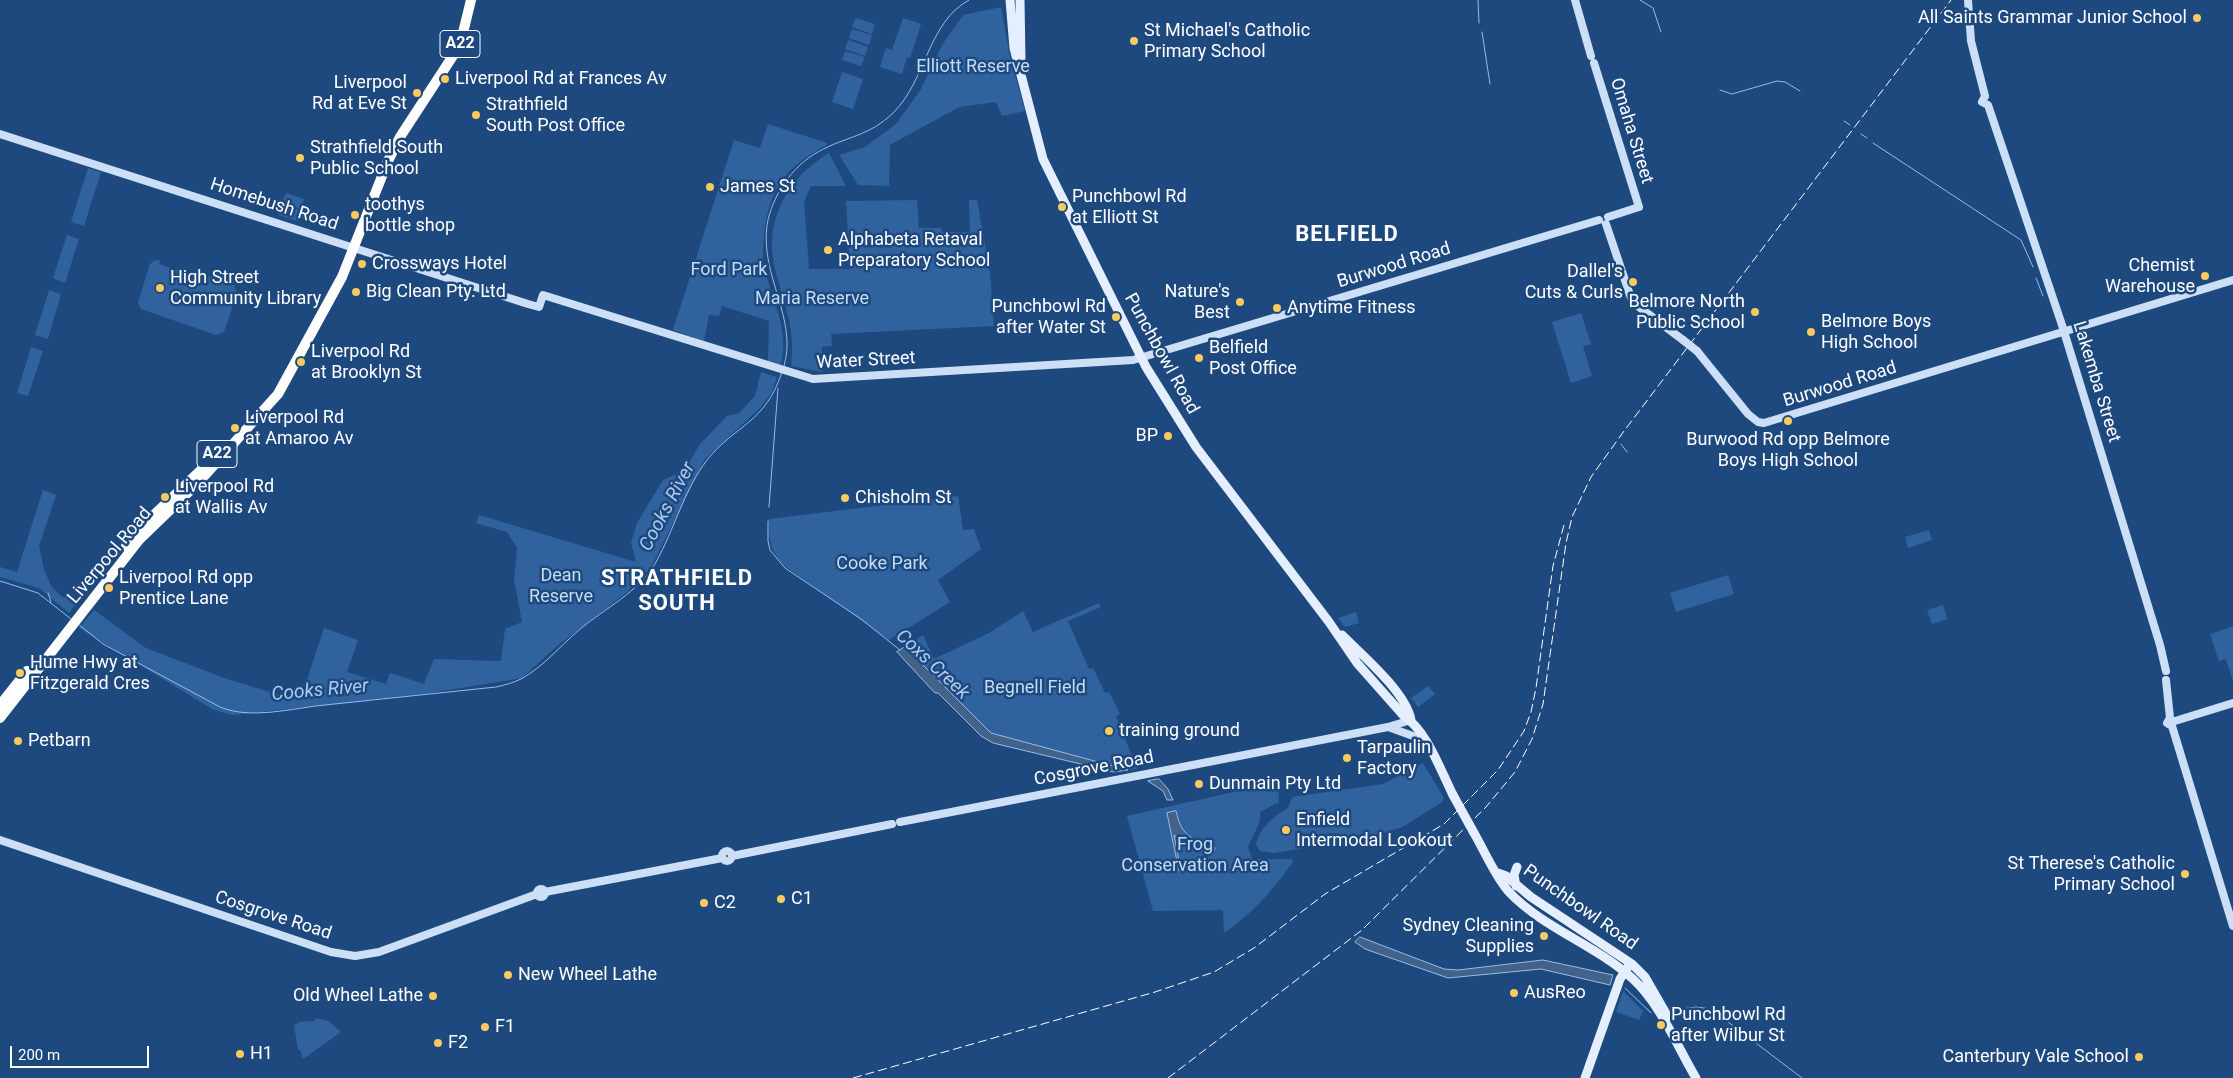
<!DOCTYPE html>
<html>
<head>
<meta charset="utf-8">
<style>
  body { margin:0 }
  #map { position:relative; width:2233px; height:1078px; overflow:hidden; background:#1e497f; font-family:Roboto,sans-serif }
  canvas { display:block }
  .scale { position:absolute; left:10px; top:1046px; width:139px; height:22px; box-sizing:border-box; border:2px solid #fff; border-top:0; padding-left:6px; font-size:15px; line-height:18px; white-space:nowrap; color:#fff; -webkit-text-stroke:4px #1e497f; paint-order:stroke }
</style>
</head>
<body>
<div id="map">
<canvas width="2233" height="1078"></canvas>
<div class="scale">200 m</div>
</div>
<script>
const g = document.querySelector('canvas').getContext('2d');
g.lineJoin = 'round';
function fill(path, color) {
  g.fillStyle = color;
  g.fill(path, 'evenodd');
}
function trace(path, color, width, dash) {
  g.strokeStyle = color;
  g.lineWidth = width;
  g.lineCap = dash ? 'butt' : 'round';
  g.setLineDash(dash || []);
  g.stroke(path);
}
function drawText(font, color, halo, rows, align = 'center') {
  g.font = font + ' Roboto,sans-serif';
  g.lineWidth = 5;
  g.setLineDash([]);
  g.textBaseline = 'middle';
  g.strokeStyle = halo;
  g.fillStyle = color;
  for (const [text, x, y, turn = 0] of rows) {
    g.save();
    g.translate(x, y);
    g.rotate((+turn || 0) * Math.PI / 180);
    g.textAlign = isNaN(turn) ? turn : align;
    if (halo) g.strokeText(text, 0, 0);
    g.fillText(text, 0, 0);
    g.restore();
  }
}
fill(new Path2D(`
  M1001,7L1010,57L1025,111L1002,116L996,102L959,107L890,145L889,186L858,185L839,155L865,147L896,124L921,89L942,45L963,15Z
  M856,18L875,24L872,34L852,27Z
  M903,18L921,24L910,58L907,57L902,74L880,67L886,48L892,50Z
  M852,29L872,35L869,45L849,38Z
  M848,40L868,47L865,56L845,49Z
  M845,51L865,57L861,66L842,60Z
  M842,72L863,79L853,109L832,102Z
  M768,124L827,143V145C790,164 772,184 765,226C764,238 762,252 764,265C771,300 790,328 781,365L768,361L769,321L722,306L719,316L709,315L704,341L673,330L734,140L760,148Z
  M829,153L846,186H811L804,202L809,269H850L846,201L917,200L919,228H941L942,232H970L969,200H977L990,273L994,326L831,334L832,346L822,347L823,372L791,366C796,329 784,304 775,269C763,221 788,177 829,153Z
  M88,168L101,172L84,226L71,222Z
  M286,193L304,199L301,209L282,203Z
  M281,204L300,210L297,221L278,215Z
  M67,235L79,239L65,283L53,278Z
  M155,260H160L159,264L204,279L206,275L234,285L237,293L224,332L216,335L141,309L138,302L150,264Z
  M49,290L61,294L48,339L35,335Z
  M1581,313L1591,344L1583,346L1592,376L1571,383L1552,322Z
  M31,347L43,351L28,396L17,393Z
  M761,372L777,377L772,392L760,408L705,459L651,567L626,593L557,646L522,678L424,694L233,715L214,710L79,628L94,610L146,648L224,678L300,701L324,628L358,640L347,672L386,684L390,673L424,684L434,659L501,661L505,629L522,622L514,580L517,548L507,532L476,523L479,515L636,562L631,543L637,523L663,480L685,470L700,444L727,416L739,413L755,396Z
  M43,490L56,495L39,546L44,569L51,586L62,597L79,600L69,613L39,588L0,577V567L17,572Z
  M958,496L963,530L974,529L981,549L938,580L950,602L889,640L786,567C770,552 769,540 769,519Z
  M1929,530L1932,540L1908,548L1905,537Z
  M1728,575L1734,594L1676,612L1670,593Z
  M1099,603L1101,607L1068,621L1089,669L1093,668L1105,693L1109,692L1120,714L1116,716L1137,769L1128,770L991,733L905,647L923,635L934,659L989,633L1023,611L1033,632Z
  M1943,605L1947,619L1932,624L1927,610Z
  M1356,612L1359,623L1345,627L1338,618Z
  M2233,626V681L2226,659L2219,661L2210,634Z
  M1428,686L1435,694L1418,707L1411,698Z
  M1423,763L1444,798L1441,803L1402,827L1368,838L1274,853L1260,851L1256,844C1260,827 1274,816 1288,808L1292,797L1383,784Z
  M1278,782L1279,802L1260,812V821L1248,847L1252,859H1292L1293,862C1271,892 1255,911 1224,933L1223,910L1153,911L1127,816Z
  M1623,991L1643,1011L1639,1020L1616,1012Z
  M316,1018L328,1021L341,1032L303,1059L300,1050H298L294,1025L300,1022L315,1021Z`), '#30639e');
const water = new Path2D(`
  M905,647L991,733L1128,770L1114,772L993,743L981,736L938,693H935L897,652Z
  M1159,779L1168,789L1173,800H1167L1163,791L1148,781Z
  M1176,811C1182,838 1192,838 1215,848L1212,855L1186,845L1174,835L1181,871H1179L1167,813Z
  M1360,937L1444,969L1458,970L1543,960L1613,975L1610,985L1541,969L1448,978L1365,949L1355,942Z`);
fill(water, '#42628a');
trace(water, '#95bdea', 1);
trace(new Path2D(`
  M1478,0L1479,23
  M1640,0L1653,8L1661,32
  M1482,32L1490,84
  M1720,90L1732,94L1777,81L1785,82L1800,91
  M1844,121L1850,125
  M1861,134L1867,138
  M1873,143L2021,240L2033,267
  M2036,278L2043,296
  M784,366C798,319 760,276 767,225C772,196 792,166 818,152C846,136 869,137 894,112C926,80 928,22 969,0
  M1621,444L1627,452
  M769,507L778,388
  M768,521V541L770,550L785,568L861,619L900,650
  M0,581L38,593L71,619
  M48,593L51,602
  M78,624L103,644L220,707C251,720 293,708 325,705C382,699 439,693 496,687C504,685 513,683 521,679C543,667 560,646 579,630C605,608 638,593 656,562C674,530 685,488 707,460C736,424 765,424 782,372
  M1625,988L1651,1013
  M1675,1010L1696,1007L1711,1009L1802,1078`), '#95bdea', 1);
trace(new Path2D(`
  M1575,0L1591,56
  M1968,0L1971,41L1985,96
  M1594,63L1639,207L1608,217
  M1985,96L1982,102L1988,105L2062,325L2160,645L2166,671
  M0,134L528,304L539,307L543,295L813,379L1133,360L1599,220
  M1606,224L1631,298L1635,304L1683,340
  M1697,351L1748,414L1758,422L1764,423L2233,280
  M2166,680L2170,718L2167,723L2172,726
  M2175,721L2233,703
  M2172,726L2233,926
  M1391,728L1424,740
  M900,822L1388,727L1411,720
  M0,840L331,952L355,956L379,952L537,894
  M722 856a5 5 0 1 1 10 0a5 5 0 1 1-10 0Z
  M732,856L892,824
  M537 893a4 4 0 1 1 8 0a4 4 0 1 1-8 0Z
  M545,892L722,858`), '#ccdff7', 8);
trace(new Path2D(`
  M1010,0L1014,48L1043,159L1146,367L1196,447L1329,622L1357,663L1403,715C1427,731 1440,769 1453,795
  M1020,0L1021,59
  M1342,635C1362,655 1406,692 1411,720
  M1474,833C1484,850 1496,878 1509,892C1543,928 1596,945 1633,979C1661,1005 1677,1046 1696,1078
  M1498,873L1506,876L1531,897L1632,964L1645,977L1668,1017
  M1516,886L1514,875L1517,867
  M1585,1078L1620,979L1628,967`), '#e4eefe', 9);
trace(new Path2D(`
  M126,546L139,529L202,469
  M0,705L27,671
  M0,718L139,540L198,483L278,394L342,277L388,161L400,137L460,45L471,0`), '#fff', 10);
trace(new Path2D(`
  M853,1078L1155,992L1214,972L1254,948L1325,894L1444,824L1498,770L1524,731L1531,712L1536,688L1553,566L1564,525
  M1168,1078L1362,930L1486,807L1515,772L1532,739L1543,704L1566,543L1572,517L1591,477L1624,431L1951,0`), '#fff', 1, [9, 4]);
trace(new Path2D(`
  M1683,340L1697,351`), '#ccdff7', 8);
trace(new Path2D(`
  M1453,795L1474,833`), '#e4eefe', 9);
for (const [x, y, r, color] of [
  [2197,18,5,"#f8ca60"],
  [1134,41,5,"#f8ca60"],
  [445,79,5,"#f8ca60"],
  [417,93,5,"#f8ca60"],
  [476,115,5,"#f8ca60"],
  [300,158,5,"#f8ca60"],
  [710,187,5,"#f8ca60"],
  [1062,207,5,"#f8ca60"],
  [355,215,5,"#f8ca60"],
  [828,250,5,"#f8ca60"],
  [362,264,5,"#f8ca60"],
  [2205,276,5,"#f8ca60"],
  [1633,282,5,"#f8ca60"],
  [160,288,5,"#f8ca60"],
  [356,292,5,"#f8ca60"],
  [1240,302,5,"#f8ca60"],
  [1277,308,5,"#f8ca60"],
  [1755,312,5,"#f8ca60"],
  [1116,317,5,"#f8ca60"],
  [1811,332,5,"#f8ca60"],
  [1199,358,5,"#f8ca60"],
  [301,362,5,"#f8ca60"],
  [1788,421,5,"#f8ca60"],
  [235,428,5,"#f8ca60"],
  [1168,436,5,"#f8ca60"],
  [165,497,5,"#f8ca60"],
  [845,498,5,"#f8ca60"],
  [109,588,5,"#f8ca60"],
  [20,673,5,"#f8ca60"],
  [1109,731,5,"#f8ca60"],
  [18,741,5,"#f8ca60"],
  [1347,758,5,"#f8ca60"],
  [1199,784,5,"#f8ca60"],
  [1286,830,5,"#f8ca60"],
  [2185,874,5,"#f8ca60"],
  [781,899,5,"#f8ca60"],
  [704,903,5,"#f8ca60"],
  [1544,936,5,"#f8ca60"],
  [508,975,5,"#f8ca60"],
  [1514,993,5,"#f8ca60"],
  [433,996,5,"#f8ca60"],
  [1661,1025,5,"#f8ca60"],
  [485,1027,5,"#f8ca60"],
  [438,1043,5,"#f8ca60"],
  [240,1054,5,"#f8ca60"],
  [2139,1057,5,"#f8ca60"]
]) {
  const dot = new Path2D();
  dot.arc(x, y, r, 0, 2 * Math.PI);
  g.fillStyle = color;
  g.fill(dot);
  trace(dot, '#1e497f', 2);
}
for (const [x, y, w] of [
  [460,44,40],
  [217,454,40]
]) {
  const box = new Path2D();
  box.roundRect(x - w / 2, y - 13.5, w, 27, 4);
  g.fillStyle = '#1e497f';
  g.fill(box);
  trace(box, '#fff', 1);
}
drawText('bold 16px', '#fff', null, [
  ["A22",460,44],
  ["A22",217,454]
]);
drawText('18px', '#fff', '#1e497f', [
  ["All Saints Grammar Junior School",2187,18,"right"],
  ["St Michael's Catholic",1144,31],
  ["Primary School",1144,52],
  ["Liverpool Rd at Frances Av",455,79],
  ["Liverpool",407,83,"right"],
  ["Rd at Eve St",407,104,"right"],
  ["Strathfield",486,105],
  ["South Post Office",486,126],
  ["Strathfield South",310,148],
  ["Public School",310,169],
  ["James St",720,187],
  ["Punchbowl Rd",1072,197],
  ["at Elliott St",1072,218],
  ["toothys",365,205],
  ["bottle shop",365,226],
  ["Alphabeta Retaval",838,240],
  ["Preparatory School",838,261],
  ["Crossways Hotel",372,264],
  ["Chemist",2195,266,"right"],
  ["Warehouse",2195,287,"right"],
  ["Dallel's",1623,272,"right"],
  ["Cuts & Curls",1623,293,"right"],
  ["High Street",170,278],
  ["Community Library",170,299],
  ["Big Clean Pty. Ltd",366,292],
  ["Nature's",1230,292,"right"],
  ["Best",1230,313,"right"],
  ["Belmore North",1745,302,"right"],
  ["Public School",1745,323,"right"],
  ["Punchbowl Rd",1106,307,"right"],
  ["after Water St",1106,328,"right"],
  ["Anytime Fitness",1287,308],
  ["Belmore Boys",1821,322],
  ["High School",1821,343],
  ["Belfield",1209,348],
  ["Post Office",1209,369],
  ["Liverpool Rd",311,352],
  ["at Brooklyn St",311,373],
  ["Liverpool Rd",245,418],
  ["at Amaroo Av",245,439],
  ["BP",1158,436,"right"],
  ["Burwood Rd opp Belmore",1788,440,"center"],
  ["Boys High School",1788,461,"center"],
  ["Liverpool Rd",175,487],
  ["at Wallis Av",175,508],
  ["Chisholm St",855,498],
  ["Liverpool Rd opp",119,578],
  ["Prentice Lane",119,599],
  ["Hume Hwy at",30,663],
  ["Fitzgerald Cres",30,684],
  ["training ground",1119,731],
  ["Petbarn",28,741],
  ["Tarpaulin",1357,748],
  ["Factory",1357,769],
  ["Dunmain Pty Ltd",1209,784],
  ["Enfield",1296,820],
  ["Intermodal Lookout",1296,841],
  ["St Therese's Catholic",2175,864,"right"],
  ["Primary School",2175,885,"right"],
  ["C1",791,899],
  ["C2",714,903],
  ["Sydney Cleaning",1534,926,"right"],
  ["Supplies",1534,947,"right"],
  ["New Wheel Lathe",518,975],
  ["AusReo",1524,993],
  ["Old Wheel Lathe",423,996,"right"],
  ["Punchbowl Rd",1671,1015],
  ["after Wilbur St",1671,1036],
  ["F1",495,1027],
  ["F2",448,1043],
  ["H1",250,1054],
  ["Canterbury Vale School",2129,1057,"right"]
], 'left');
drawText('18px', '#c5dcf6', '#1e497f', [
  ["Elliott Reserve",973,67],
  ["Ford Park",729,270],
  ["Maria Reserve",812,299],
  ["Cooke Park",882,564],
  ["Dean",561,576],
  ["Reserve",561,597],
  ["Begnell Field",1035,688],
  ["Frog",1195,845],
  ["Conservation Area",1195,866]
]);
drawText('18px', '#fff', '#1e497f', [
  ["Omaha Street",1631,131,73],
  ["Homebush Road",274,205,18],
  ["Burwood Road",1394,266,-17],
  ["Punchbowl Road",1161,354,61],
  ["Water Street",866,361,-3],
  ["Lakemba Street",2096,382,73],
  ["Burwood Road",1840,385,-17],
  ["Liverpool Road",110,556,-50],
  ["Cosgrove Road",1094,769,-11],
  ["Punchbowl Road",1580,908,35],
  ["Cosgrove Road",273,916,18]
]);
drawText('italic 19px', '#acccf0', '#1e497f', [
  ["Cooks River",668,507,-62],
  ["Coxs Creek",932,665,43],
  ["Cooks River",320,691,-5]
]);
g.letterSpacing = '1px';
drawText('bold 22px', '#fff', '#1e497f', [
  ["BELFIELD",1347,235],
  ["STRATHFIELD",677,579],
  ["SOUTH",677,604]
]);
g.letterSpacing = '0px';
</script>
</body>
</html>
